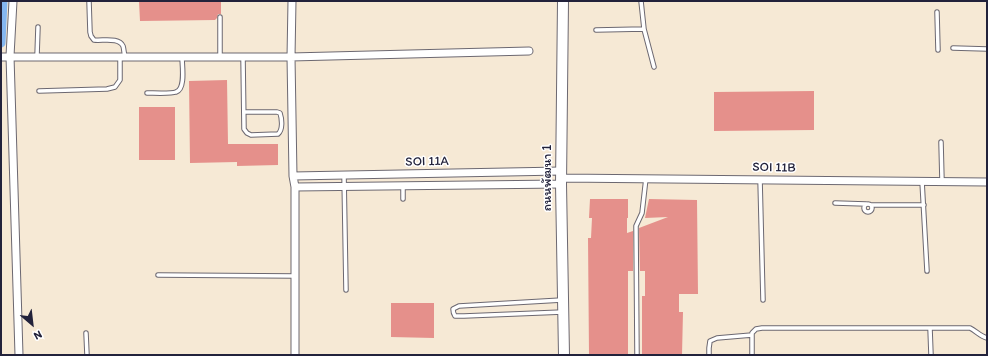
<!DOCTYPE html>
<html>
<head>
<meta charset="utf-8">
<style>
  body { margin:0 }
  #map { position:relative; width:988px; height:356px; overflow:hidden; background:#f6e9d5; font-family:Itim,sans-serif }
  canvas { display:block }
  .frame { position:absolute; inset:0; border:2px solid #22223b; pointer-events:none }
  .north { position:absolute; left:12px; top:304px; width:40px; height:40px; -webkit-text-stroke:3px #fff; paint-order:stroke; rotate:152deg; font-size:11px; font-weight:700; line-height:16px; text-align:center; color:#22223b }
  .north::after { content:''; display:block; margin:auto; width:14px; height:18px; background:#22223b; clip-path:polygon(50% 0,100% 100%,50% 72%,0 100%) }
</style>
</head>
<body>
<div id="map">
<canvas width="988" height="356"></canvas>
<div class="frame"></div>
<div class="north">N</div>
</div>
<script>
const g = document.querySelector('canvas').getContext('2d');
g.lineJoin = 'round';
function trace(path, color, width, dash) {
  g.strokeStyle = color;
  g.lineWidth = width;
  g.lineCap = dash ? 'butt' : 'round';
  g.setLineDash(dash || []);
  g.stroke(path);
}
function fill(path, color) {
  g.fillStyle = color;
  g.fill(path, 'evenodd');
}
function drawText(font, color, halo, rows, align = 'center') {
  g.font = font + ' Itim,"Playpen Sans Thai",sans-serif';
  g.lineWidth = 3;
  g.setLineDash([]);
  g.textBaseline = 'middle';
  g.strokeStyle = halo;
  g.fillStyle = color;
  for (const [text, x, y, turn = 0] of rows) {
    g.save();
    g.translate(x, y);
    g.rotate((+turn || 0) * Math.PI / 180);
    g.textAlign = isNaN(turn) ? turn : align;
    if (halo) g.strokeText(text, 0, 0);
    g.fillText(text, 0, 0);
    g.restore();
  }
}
trace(new Path2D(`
  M1,43L3,1`), '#84b6f0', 9);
fill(new Path2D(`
  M139,1H221V14H218L217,18L215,20L140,21Z
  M227,80L228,144H278V165L237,166V162L190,163L189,81Z
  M814,91V130L714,131V92Z
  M139,107H175V160H139Z
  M590,199H628V218H627V233L633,231V271H628V355H589L588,238H591L592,218H589Z
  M649,199L697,200L698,294H679V312H683L682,355H642V296H645V271H640L639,228L668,217L645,218Z
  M391,303H434V338L391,337Z`), '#e5908b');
const service = new Path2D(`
  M89,1L90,32L91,36L94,40C103,41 119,37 123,46C124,49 124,54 125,57
  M641,1L644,29L654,67
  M937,12L938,50
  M220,17V57
  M596,30L644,29
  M953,48L987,49
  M37,56L38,27
  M243,57L244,129L247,133L251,135L278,134C283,130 282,119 280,113L277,112H244
  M39,91L107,89L115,87L120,80V57
  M147,93C154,93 171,94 176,92C186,89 182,65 182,57
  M941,142L942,181
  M344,175L346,290
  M760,179L763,300
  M922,181L927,271
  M403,199V185
  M835,203L866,204
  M864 208a4 4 0 1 1 8 0a4 4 0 1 1-8 0Z
  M871,205H924
  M158,275L295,276
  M562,300L459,306L453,309C453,312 453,313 455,316H464L563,312
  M930,328L931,355
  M86,333L87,355
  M637,355L636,226L642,213L646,178
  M709,355V348L710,341L717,338L752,335
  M752,355V333L756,329L762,328H970C976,331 980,336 987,338`);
const minor = new Path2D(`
  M13,1L10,56L19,355
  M292,1L291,57L293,176L295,187V355
  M1,57H291L529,51
  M293,176L561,171
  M561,178L987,182
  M295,187L561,184`);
const secondary = new Path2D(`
  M563,1L561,184L564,355`);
trace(service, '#6c6871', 5.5);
trace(minor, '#6c6871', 9);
trace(secondary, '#6c6871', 12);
trace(service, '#fff', 3.5);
trace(minor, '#fff', 7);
trace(secondary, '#fff', 10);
drawText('13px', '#22223b', '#fff', [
  ["SOI 11A",427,162,-1],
  ["SOI 11B",774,168,1],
  ["ถนนพัฒนา 1",548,178,-90]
]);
</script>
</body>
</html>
